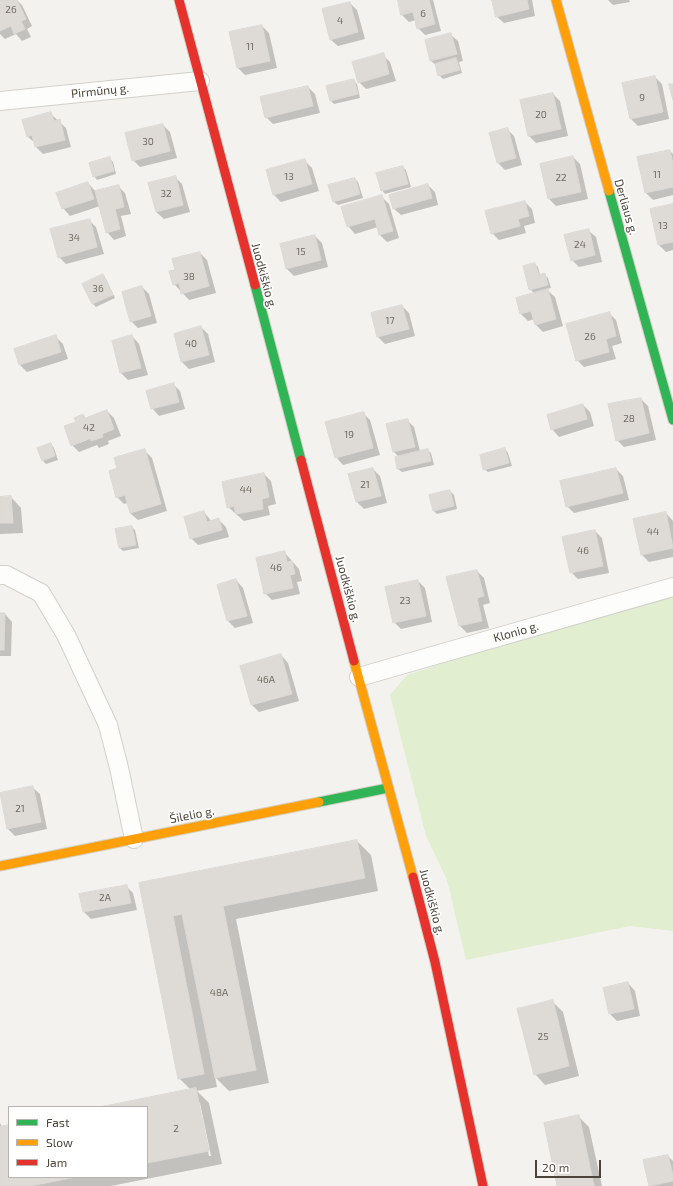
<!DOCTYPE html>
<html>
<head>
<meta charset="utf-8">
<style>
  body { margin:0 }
  #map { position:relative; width:673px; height:1186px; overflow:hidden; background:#f4f2ee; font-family:"Exo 2",sans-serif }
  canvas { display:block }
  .legend { position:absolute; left:8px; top:1106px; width:140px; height:72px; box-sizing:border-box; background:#fff; border:1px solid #b7b4b0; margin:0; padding:5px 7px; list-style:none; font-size:12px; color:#4b4439 }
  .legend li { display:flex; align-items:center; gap:8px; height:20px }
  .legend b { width:20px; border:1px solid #b7b4b0 }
  .scale { position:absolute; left:535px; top:1160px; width:66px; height:18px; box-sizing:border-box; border:2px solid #4b4439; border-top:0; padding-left:5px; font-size:12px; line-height:14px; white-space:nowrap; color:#4b4439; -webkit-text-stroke:3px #fff; paint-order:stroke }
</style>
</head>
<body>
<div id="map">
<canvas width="673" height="1186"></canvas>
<ul class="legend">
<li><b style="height:5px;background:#30b455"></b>Fast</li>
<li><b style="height:5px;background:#ff9f0a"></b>Slow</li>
<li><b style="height:5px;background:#e5322d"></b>Jam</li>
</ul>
<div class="scale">20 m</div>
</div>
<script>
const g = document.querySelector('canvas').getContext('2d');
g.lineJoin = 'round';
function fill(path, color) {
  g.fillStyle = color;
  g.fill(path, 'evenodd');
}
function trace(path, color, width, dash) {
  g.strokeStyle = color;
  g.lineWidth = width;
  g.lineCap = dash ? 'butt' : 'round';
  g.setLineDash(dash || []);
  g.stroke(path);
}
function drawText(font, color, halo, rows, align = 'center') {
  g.font = font + ' "Exo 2",sans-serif';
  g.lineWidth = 3.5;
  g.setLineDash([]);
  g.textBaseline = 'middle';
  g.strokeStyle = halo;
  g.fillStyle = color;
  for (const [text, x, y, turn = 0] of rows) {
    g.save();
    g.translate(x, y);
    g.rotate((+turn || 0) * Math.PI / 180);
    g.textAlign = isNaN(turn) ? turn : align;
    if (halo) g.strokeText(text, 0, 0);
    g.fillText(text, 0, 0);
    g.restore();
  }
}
fill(new Path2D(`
  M673,588V931L630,926L466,960L447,880L426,836L390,695L407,675Z`), '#e1eecf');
fill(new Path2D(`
  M0,0H17L22,5L32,26L27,29L31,37L22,41L16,34L5,39L0,34Z
  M399,0H433L441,31L425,35L418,28L416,20L409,22L402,15Z
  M493,0H532L535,16L504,23L496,16Z
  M608,0H629L630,2L613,5Z
  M350,3L357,10L365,39L338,46L330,39Z
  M262,26L269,33L277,68L245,75L238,68Z
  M450,34L458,41L463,61L459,62L462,73L443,79L439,75L437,66L431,61Z
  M383,55L390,62L396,81L366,89L359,82Z
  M655,77L662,84L669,119L638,126L631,119Z
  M353,80L357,84L360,98L334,104L331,101L327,87Z
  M308,87L315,94L320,113L273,124L266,117Z
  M553,94L560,101L568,136L536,143L529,136L521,101Z
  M51,114L66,128L71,147L43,154L36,147L35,143L27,136Z
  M163,125L170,132L177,158L140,167L133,160Z
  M507,129L514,136L522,165L505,170L498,163L490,134Z
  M670,151L673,154V195L653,200L646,193Z
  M573,157L580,164L588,199L556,206L549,199L541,164Z
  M109,158L113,162L116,174L97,180L94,176Z
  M305,161L312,168L319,191L281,202L274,195Z
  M403,167L406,170L411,187L385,194L382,190Z
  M175,177L182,184L190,212L164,219L156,212Z
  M355,179L358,182L363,198L338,205L334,202Z
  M88,183L96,192L118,186L125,193L131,214L121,216L126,236L114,240L107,232L100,206L70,216L63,208Z
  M428,185L435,192L438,205L401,215L393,208Z
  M382,197L389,204L399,238L387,242L380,235L378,227L355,234L348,226Z
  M525,202L532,209L535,223L524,226L526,233L499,240L492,233Z
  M673,205V250L666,252L659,245Z
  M89,220L96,227L104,254L66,264L59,257Z
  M588,230L596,237L602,262L579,267L572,260Z
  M315,236L322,243L328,267L294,276L287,269Z
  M200,253L207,260L216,293L189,300L174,284L176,270Z
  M535,264L538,267L540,275L544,274L548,278L551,288L546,289L555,297L563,326L543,332L536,325L535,319L528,321L521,314L535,294L530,289Z
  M103,275L106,279L115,298L96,307L93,304Z
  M142,287L149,294L157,323L138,328L131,321Z
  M402,306L409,313L415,336L385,344L378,337Z
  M609,313L616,320L622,343L612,346L616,359L584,367L577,360Z
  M201,327L208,334L215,362L189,369L182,362L175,334Z
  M132,336L139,344L148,375L128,380L121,373L113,341Z
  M56,337L63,344L68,359L27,372L20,365Z
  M173,384L180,391L185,409L159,416L152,408Z
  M641,399L648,406L656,440L624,447L617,440Z
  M583,405L590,412L594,426L559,437L552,429Z
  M107,411L114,418L121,436L108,441L109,444L99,448L97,445L79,452L72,445L77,422L83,415L86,419ZM95,435V437L74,445V443Z
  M363,413L370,420L380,455L343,465L336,457Z
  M407,420L414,427L420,451L427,450L431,453L434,465L402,472L398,469L396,458L399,457L394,452Z
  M51,444L54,448L58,460L46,464L42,460Z
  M505,449L508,453L512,466L488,472L484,469Z
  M145,451L152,458L167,511L138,520L130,513L128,503L124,504L117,497L118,469Z
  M373,469L380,476L387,503L364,509L357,502Z
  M616,469L623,476L629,500L574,513L567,506Z
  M264,474L271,481L276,504L268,506L270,515L244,521L228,507Z
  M450,491L454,495L457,509L437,514L434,511Z
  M11,497L21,508L23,533L0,534V498Z
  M204,512L212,522L219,520L226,527L229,537L198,545L191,538Z
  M666,513L673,521V557L649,562L642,555Z
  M132,527L135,530L139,548L123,551L120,548L116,530Z
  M595,531L602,538L609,573L578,579L571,572Z
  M285,553L299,569L302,581L297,582L300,594L272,600L265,593Z
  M477,571L484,578L490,603L483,605L489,628L467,633L460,626L447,578Z
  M236,580L243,588L253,623L235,628L228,621L218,585Z
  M418,581L425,588L432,622L401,629L394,622Z
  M0,614H5L12,622L11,656H0Z
  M281,655L288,663L299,701L259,712L252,705Z
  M32,787L40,794L47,829L15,836L8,829Z
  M357,841L371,855L378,891L236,919L269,1083L229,1091L215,1077L217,1087L197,1091L209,1103L222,1164L111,1186H0V1123L2,1127L9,1126V1177H147V1107H105L191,1090L179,1078L140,883ZM198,1103H200L211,1156H209Z
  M126,886L133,893L137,910L91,919L84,912Z
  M628,983L635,991L640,1016L617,1021L610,1014L604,989Z
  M552,1001L563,1012L579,1076L545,1085L535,1074Z
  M579,1117L589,1127L602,1186H558Z
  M668,1156L673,1161V1186H650L645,1161Z`), '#0003');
const building = new Path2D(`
  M0,0H17L26,19L21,21L25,29L14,34L11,26L0,31Z
  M398,0H429L435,24L417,29L413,12L401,15Z
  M492,0H527L529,9L496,17Z
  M350,2L358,32L330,40L322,9Z
  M262,25L270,61L237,68L229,32Z
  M451,33L457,54L430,61L425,40Z
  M384,53L389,74L358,83L352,62Z
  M456,58L460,70L438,76L435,64Z
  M655,76L663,112L630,119L622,83Z
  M354,79L358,94L330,101L326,86Z
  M669,84H673V100Z
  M308,86L313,106L265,118L260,97Z
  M553,93L561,129L528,136L520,100Z
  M51,112L54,121L60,119L65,140L35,147L32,135L27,137L22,120Z
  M163,124L170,151L132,161L125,133Z
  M508,128L516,158L497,163L489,133Z
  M670,150L673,164V187L645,193L637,157Z
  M573,156L581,192L548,199L540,164Z
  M110,157L114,171L93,177L89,163Z
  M305,159L312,184L273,195L266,170Z
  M403,166L408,184L381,191L376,173Z
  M176,176L183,205L156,212L148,183Z
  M355,178L360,194L333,202L328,185Z
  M88,182L94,199L62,209L56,193Z
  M428,184L432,198L393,209L389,195Z
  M119,185L124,207L115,209L120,229L106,233L95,191Z
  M382,195L393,231L379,235L375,219L347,227L341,207Z
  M525,201L529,216L518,219L520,226L491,234L485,211Z
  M673,204V242L658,245L650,209Z
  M90,219L97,247L58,258L50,229Z
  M589,229L595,255L571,261L564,235Z
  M315,235L321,260L286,269L280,244Z
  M200,252L209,286L181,294L179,283L173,285L169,271L175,270L172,259Z
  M535,263L539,275L545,273L548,285L529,290L523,266Z
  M103,274L113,295L92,304L82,284Z
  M142,286L151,316L130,322L122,292Z
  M548,289L556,319L535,325L531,311L520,314L516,298Z
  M402,305L409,329L377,337L371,313Z
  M610,312L616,336L606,339L609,352L576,361L566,324Z
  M201,326L209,355L181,362L174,334Z
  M56,335L61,352L19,365L14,349Z
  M132,335L141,368L120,373L112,341Z
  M174,383L179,402L151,409L146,391Z
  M641,398L649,433L616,441L608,404Z
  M583,404L587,419L551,430L547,415Z
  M107,410L114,429L102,434L103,437L91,441L90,438L71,446L64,426L76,422L74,418L83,414L85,418Z
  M364,412L373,448L335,458L325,422Z
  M408,419L415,447L393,452L386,424Z
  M51,443L55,456L42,461L37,448Z
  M505,448L509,463L483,470L480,455Z
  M145,449L161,504L130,513L125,495L116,498L109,471L117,468L114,458Z
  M428,449L431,461L397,469L395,457Z
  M373,468L381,496L356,502L348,474Z
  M616,468L623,493L566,507L560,481Z
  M264,473L269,497L262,499L263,509L236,514L234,506L227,508L222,482Z
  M450,490L454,506L433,511L429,495Z
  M11,496L13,523H0V497Z
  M204,511L207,522L219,518L222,530L190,539L184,517Z
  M666,512L673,548L641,555L633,519Z
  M132,526L136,545L119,548L115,529Z
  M595,530L603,566L570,573L562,537Z
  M285,551L287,562L292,561L295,574L290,575L293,588L264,594L256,558Z
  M477,570L484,596L477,598L482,621L459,626L446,577Z
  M236,579L247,616L227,621L217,585Z
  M418,580L426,616L393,623L385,587Z
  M0,613H5L4,650H0Z
  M281,654L292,694L251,705L240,666Z
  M33,786L41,822L7,829L0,793Z
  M357,840L365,878L223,906L256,1070L215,1078L182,914L173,916L204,1074L178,1079L139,883Z
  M127,885L131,903L83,912L79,894Z
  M628,982L634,1009L609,1014L603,988Z
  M553,1000L569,1066L534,1075L517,1009Z
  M196,1088L209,1151L147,1163V1107H100Z
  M579,1115L594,1186H557L544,1123Z
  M9,1125V1177H76L30,1186H0V1127Z
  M668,1155L673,1175V1181L649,1186L643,1160Z`);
fill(building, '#dedbd6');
trace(building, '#dcd9d4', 1);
const street = new Path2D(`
  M0,101L200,81
  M0,575H6L41,593L66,635L108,725L119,768L134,839
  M359,677L673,587`);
const fast = new Path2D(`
  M609,191L673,420
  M255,285L301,460
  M319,802L388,788`);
const slow = new Path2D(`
  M556,0L609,191
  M354,661L413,877
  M0,866L319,802`);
const jam = new Path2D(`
  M179,0L255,285
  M301,460L354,661
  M413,877L435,962L483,1186`);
trace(street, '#d2d0cb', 20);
trace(fast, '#d3cfc5', 11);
trace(slow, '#d3cfc5', 11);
trace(jam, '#d3cfc5', 11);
trace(street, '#fdfdfc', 18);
trace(fast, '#30b455', 9);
trace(slow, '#ff9f0a', 9);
trace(jam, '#e5322d', 9);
drawText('10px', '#706a61', null, [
  ["26",11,10],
  ["6",423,14],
  ["4",340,21],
  ["11",250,47],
  ["9",642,98],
  ["20",541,115],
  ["30",148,142],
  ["11",657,175],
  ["13",289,177],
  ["22",561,178],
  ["32",166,194],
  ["13",663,226],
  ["34",74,238],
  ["24",580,245],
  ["15",301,252],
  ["38",189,277],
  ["36",98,289],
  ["17",390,321],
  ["26",590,337],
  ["40",191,344],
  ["28",629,419],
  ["42",89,428],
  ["19",349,435],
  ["21",365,485],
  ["44",246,490],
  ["44",653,532],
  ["46",583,551],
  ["46",276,568],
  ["23",405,601],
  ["46A",266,680],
  ["21",20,809],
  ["2A",105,898],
  ["48A",219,993],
  ["25",543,1037],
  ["2",176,1129]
]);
drawText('12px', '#4b4439', '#fff', [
  ["Pirmūnų g.",100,91,-6],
  ["Derliaus g.",626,207,74],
  ["Juodkiškio g.",264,276,75],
  ["Juodkiškio g.",348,589,75],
  ["Klonio g.",516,632,-16],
  ["Šilelio g.",192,815,-11],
  ["Juodkiškio g.",432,902,75]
]);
</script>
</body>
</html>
